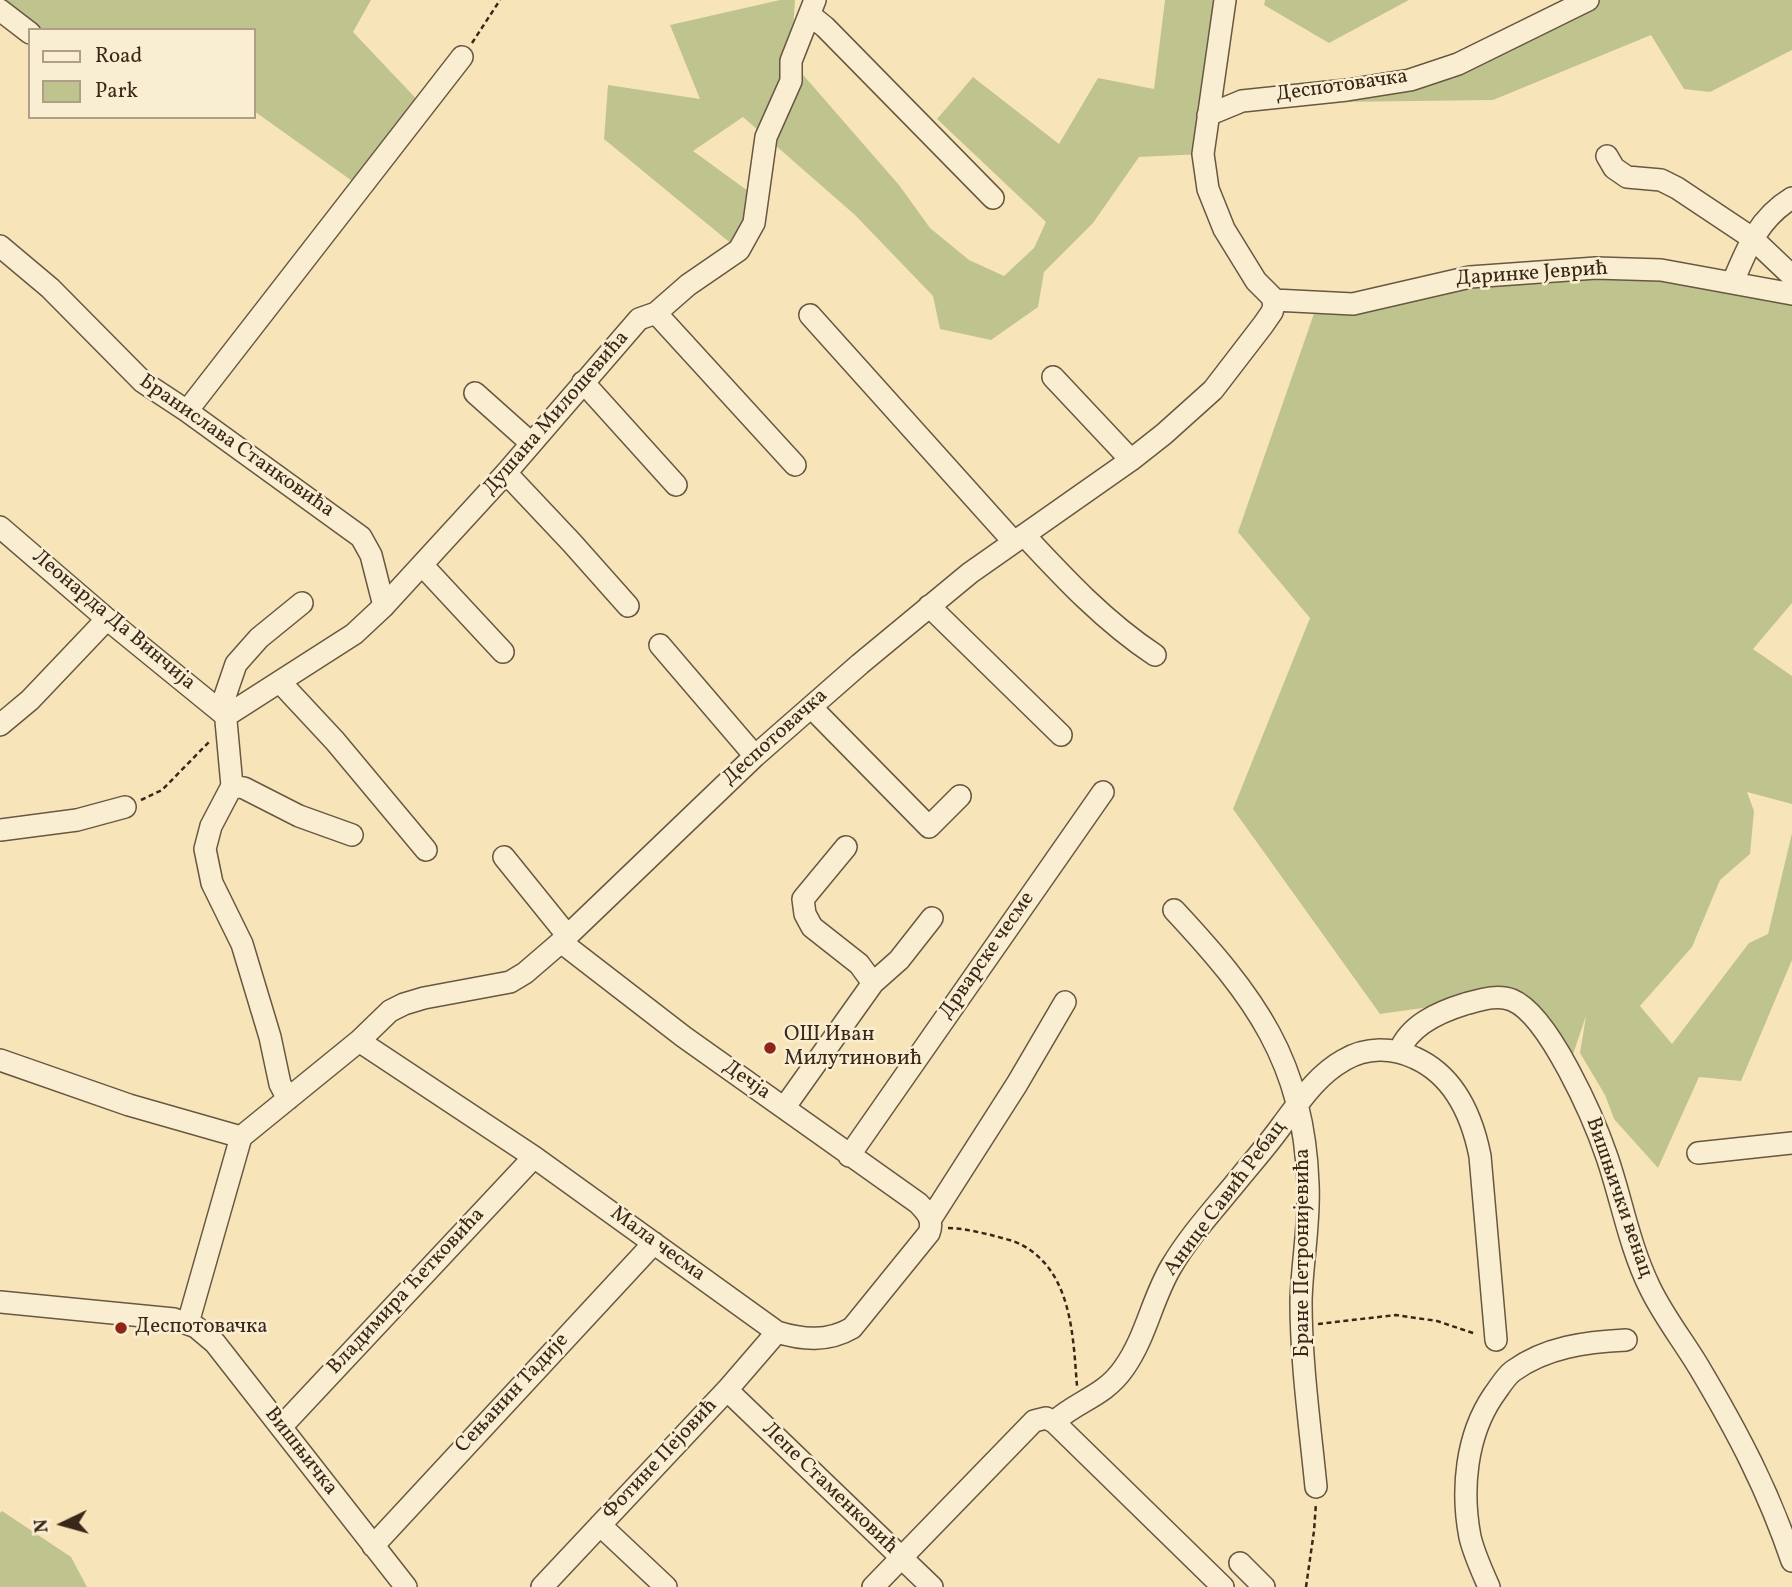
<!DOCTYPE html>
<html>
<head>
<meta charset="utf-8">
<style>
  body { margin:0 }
  #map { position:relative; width:1792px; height:1587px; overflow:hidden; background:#f7e5b9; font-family:Vollkorn,serif }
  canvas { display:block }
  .legend { position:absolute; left:28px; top:28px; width:228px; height:91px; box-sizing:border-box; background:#faeed2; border:2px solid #ad9f88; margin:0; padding:9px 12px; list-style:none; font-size:21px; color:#392819 }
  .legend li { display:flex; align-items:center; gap:14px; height:35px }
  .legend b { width:35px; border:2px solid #ad9f88 }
  .north { position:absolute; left:28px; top:1489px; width:70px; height:70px; -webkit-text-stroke:5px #faeed2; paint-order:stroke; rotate:265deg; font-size:19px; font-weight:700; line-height:28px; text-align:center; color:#392819 }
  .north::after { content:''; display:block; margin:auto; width:24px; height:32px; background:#392819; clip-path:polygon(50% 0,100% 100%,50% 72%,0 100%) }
</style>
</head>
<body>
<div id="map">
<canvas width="1792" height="1587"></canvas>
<ul class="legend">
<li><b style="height:9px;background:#faeed2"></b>Road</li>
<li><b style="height:19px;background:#bfc48e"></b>Park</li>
</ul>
<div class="north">N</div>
</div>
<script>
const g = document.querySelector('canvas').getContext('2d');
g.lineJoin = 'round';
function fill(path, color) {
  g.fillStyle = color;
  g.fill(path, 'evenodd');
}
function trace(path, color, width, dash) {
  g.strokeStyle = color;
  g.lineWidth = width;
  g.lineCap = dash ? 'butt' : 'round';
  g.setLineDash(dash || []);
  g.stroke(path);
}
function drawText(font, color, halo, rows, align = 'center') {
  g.font = font + ' Vollkorn,serif';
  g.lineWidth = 5;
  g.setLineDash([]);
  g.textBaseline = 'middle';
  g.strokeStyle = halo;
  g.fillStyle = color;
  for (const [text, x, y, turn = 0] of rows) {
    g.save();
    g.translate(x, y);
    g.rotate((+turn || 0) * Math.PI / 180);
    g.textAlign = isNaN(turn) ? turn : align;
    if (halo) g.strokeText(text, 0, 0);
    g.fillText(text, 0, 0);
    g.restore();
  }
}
fill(new Path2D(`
  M0,0H371L353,32L425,108L362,188L254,111V30H30Z
  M780,0H795L791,61L899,185L930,228L969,260L1004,276L1034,248L1046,222L937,119L973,77L1059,144L1098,78L1154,89L1165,0H1226L1203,154L1139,157L1093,223L1044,272L1038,307L991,340L940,329L933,296L855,215L743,117L693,151L748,191L754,223L739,250L604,139L608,85L700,99L670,25Z
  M1265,0H1409L1329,43L1264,5Z
  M1596,0H1792V50L1710,92L1684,89L1651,35L1493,100L1337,102L1474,53Z
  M1596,268L1792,294V603L1753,649L1792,676V804L1747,792L1754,811L1750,854L1720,880L1692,947L1640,1006L1672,1044L1749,943L1768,934L1792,833V960L1741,1081L1699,1077L1658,1168L1614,1119L1605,1095L1580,1053L1586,1016L1568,1069L1527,1010L1479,1000L1380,1014L1233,809L1310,618L1238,532L1318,302Z
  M2,1511L71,1557L87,1587H0V1513Z`), '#bfc48e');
const minor = new Path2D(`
  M0,10L30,33
  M810,15L825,27L993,198
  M1208,115L1242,101L1347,90L1410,80L1458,64L1588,0
  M1607,156L1614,168L1627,177L1661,180L1677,188L1752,238L1792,276
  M0,246L50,288L143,382L187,411L361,537L371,555L384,606
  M1733,282C1747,248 1759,218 1792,198
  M1274,300L1353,304L1470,277L1596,268L1661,270L1792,294
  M656,313L795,465
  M810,315L1013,541
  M1053,377L1131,460
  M583,382L676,485
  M475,393L531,443
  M187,411L462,57
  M506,473L572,543L628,606
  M0,527L107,619L226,716
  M1024,535C1064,578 1105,622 1155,655
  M423,566L503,652
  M929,606L1061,735
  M660,645L755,756
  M280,682L335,741L426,850
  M811,707L929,827L960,796
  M226,716L354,634L384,606L506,473L639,319L656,313L688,285L739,250L754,223L766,137L791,81V61L815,0
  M0,725L30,700L107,619
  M232,786L244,788L299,816L352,835
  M0,830L77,820L125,807
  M846,847L803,899L805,914L812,927L859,964L873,983
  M504,857L567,935
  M1174,910C1254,996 1304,1061 1308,1184C1310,1223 1302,1262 1301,1301C1301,1363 1310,1426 1316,1487
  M359,1041L534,1157L777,1332C803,1340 828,1342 852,1328L929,1233C934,1220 927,1212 918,1203L684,1037L561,942
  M1399,1052C1409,1025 1439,1012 1465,1004C1480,1000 1497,994 1512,1000C1549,1015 1594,1119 1607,1157C1622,1201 1629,1245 1650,1288C1664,1317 1684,1342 1700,1369C1738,1433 1768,1490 1792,1561
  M0,1060L129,1105L241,1137
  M288,1099L280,1084L270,1037L242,944L212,883L205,849L211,826L232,786L224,699L236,664L259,638L302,603
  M784,1108L873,983L899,960L932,918
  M1698,1153L1792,1143
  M849,1156L1103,792
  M930,1220L1017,1084L1065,1002
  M0,1302L174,1319L196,1327L215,1343L406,1587
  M188,1323L241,1137L359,1041L390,1011L404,1004L424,998L510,982L525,973L561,942L755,756L860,664L970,573L1131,460L1164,434L1213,390L1263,325L1272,312L1274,305L1272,297L1256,281L1224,229L1208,189L1203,154L1225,0
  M727,1390L932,1587
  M1054,1422C1078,1400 1104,1397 1124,1368C1146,1337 1152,1299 1171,1267C1191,1233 1218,1205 1242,1175C1256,1158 1270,1142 1282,1125C1300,1101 1317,1075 1344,1060C1366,1047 1392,1047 1415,1058C1455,1076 1472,1116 1480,1156L1496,1340
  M281,1427L534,1157
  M600,1525L666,1587
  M373,1546L654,1243
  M1240,1563L1264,1587
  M542,1587L727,1390L777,1332
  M873,1587L1034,1421L1046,1418L1054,1422L1223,1587
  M1489,1587C1482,1571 1474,1554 1470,1537C1461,1490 1466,1436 1493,1396C1499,1388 1505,1377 1513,1371C1546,1347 1586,1342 1626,1340`);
trace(minor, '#685741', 24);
trace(new Path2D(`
  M472,43L500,0
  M141,800L162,790L210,741
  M948,1228C963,1228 977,1232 991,1235C1001,1238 1013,1240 1022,1245C1072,1272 1073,1336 1077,1386
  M1318,1324L1396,1315L1437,1321L1476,1334
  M1306,1587L1314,1531L1316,1503`), '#392819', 2.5, [5, 3.5]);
trace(minor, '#faeed2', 21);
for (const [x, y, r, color] of [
  [770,1048,7,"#8f2418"],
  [121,1328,7,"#8f2418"]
]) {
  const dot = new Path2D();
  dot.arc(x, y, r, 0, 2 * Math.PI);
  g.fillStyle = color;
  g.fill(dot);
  trace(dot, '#faeed2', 2.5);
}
drawText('21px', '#392819', '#faeed2', [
  ["Деспотовачка",1342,87,-8],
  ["Даринке Јеврић",1532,275,-4],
  ["Душана Милошевића",557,414,-49],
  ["Бранислава Станковића",236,447,35],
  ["Леонарда Да Винчија",113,621,40],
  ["Деспотовачка",776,738,-42],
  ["Дрварске чесме",988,956,-55],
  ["Дечја",746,1081,35],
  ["Вишњички венац",1618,1198,71],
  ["Анице Савић Ребац",1226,1199,-53],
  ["Мала чесма",657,1245,36],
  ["Бране Петронијевића",1304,1253,-90],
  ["Владимира Ћетковића",407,1292,-47],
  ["Сењанин Тадије",513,1394,-47],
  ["Вишњичка",300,1452,52],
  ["Фотине Пејовић",661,1460,-47],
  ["Лепе Стаменковић",829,1489,44]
]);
drawText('21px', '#392819', '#faeed2', [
  ["ОШ Иван",784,1036],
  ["Милутиновић",784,1060],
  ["Деспотовачка",135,1328]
], 'left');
</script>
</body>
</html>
